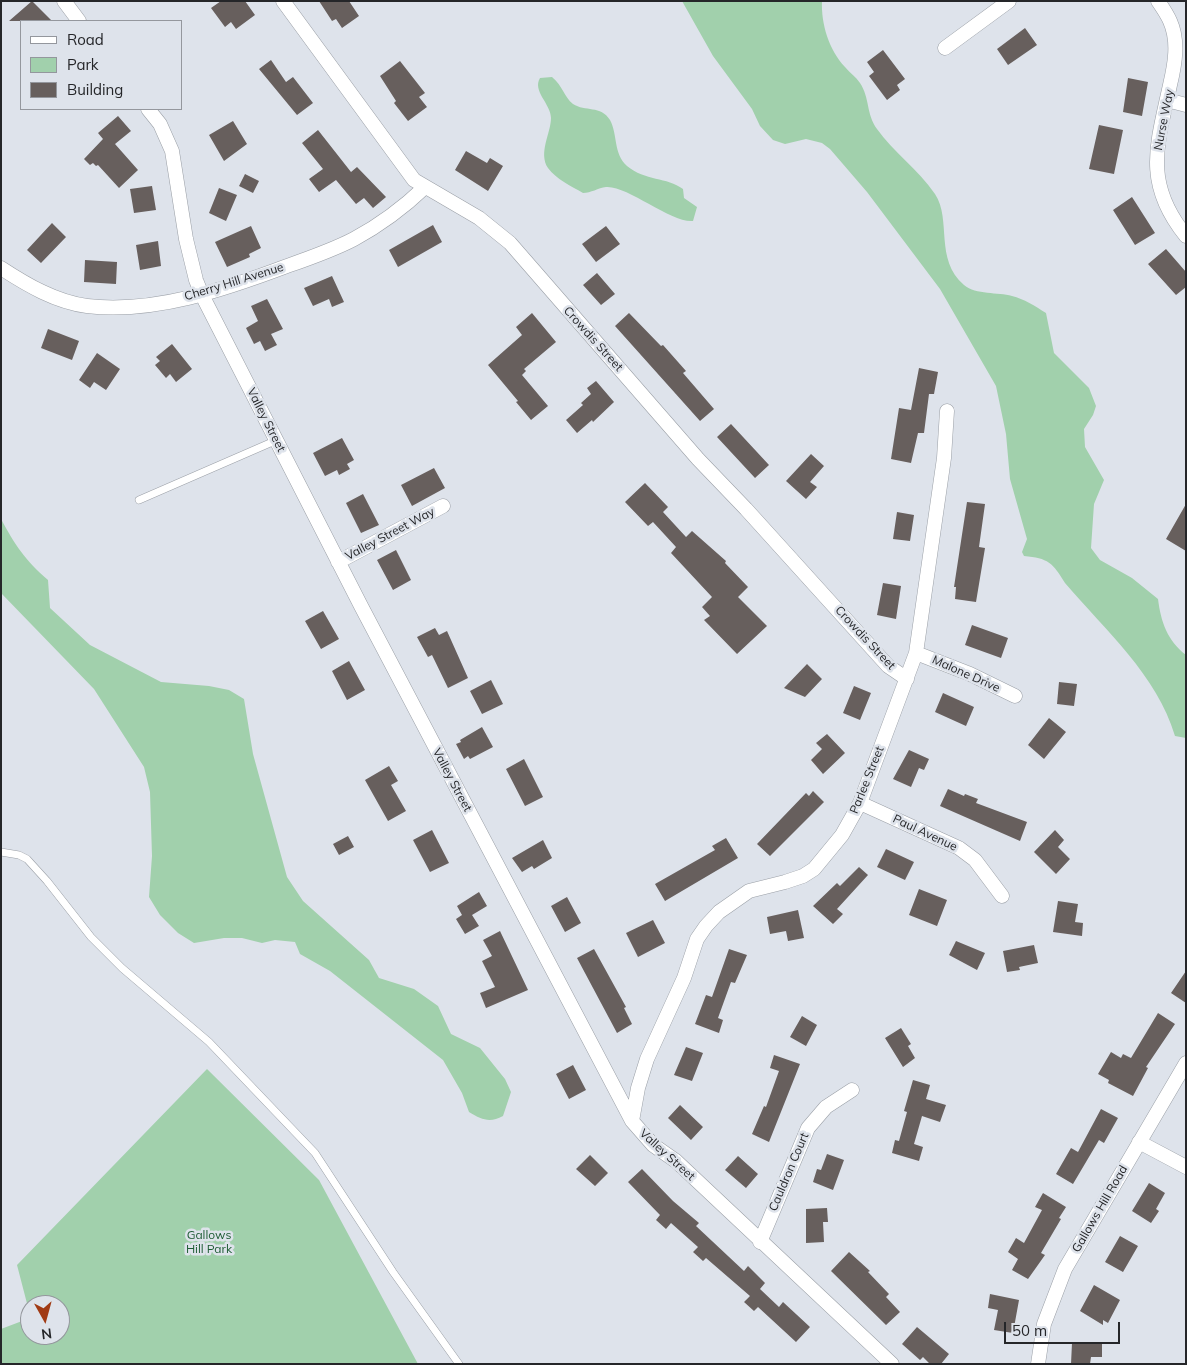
<!DOCTYPE html>
<html>
<head>
<meta charset="utf-8">
<style>
  body { margin:0 }
  #map { position:relative; width:1187px; height:1365px; overflow:hidden; background:#dee3eb; font-family:Mulish,sans-serif }
  canvas { display:block }
  .frame { position:absolute; inset:0; border:2px solid #252629; pointer-events:none }
  .legend { position:absolute; left:20px; top:20px; width:162px; height:90px; box-sizing:border-box; background:#dee3eb; border:1px solid #94979d; margin:0; padding:6px 9px; list-style:none; font-size:15px; color:#252629 }
  .legend li { display:flex; align-items:center; gap:10px; height:25px }
  .legend b { width:25px; border:1px solid #94979d }
  .north { position:absolute; left:20px; top:1295px; width:50px; height:50px; box-sizing:border-box; background:#dee3eb; border:1px solid #94979d; border-radius:50%; rotate:173deg; font-size:14px; font-weight:700; line-height:20px; text-align:center; color:#252629 }
  .north::after { content:''; display:block; margin:auto; width:18px; height:22px; background:#a13b15; clip-path:polygon(50% 0,100% 100%,50% 72%,0 100%) }
  .scale { position:absolute; left:1004px; top:1322px; width:116px; height:22px; box-sizing:border-box; border:2px solid #252629; border-top:0; padding-left:6px; font-size:15px; line-height:18px; white-space:nowrap; color:#252629; -webkit-text-stroke:4px #dee3eb; paint-order:stroke }
</style>
</head>
<body>
<div id="map">
<canvas width="1187" height="1365"></canvas>
<div class="frame"></div>
<ul class="legend">
<li><b style="height:6px;background:#fff"></b>Road</li>
<li><b style="height:14px;background:#a1d0ac"></b>Park</li>
<li><b style="height:14px;background:#675f5d"></b>Building</li>
</ul>
<div class="north">N</div>
<div class="scale">50 m</div>
</div>
<script>
const g = document.querySelector('canvas').getContext('2d');
g.lineJoin = 'round';
function fill(path, color) {
  g.fillStyle = color;
  g.fill(path, 'evenodd');
}
function trace(path, color, width, dash) {
  g.strokeStyle = color;
  g.lineWidth = width;
  g.lineCap = dash ? 'butt' : 'round';
  g.setLineDash(dash || []);
  g.stroke(path);
}
function drawText(font, color, halo, rows, align = 'center') {
  g.font = font + ' Mulish,sans-serif';
  g.lineWidth = 5;
  g.setLineDash([]);
  g.textBaseline = 'middle';
  g.strokeStyle = halo;
  g.fillStyle = color;
  for (const [text, x, y, turn = 0] of rows) {
    g.save();
    g.translate(x, y);
    g.rotate((+turn || 0) * Math.PI / 180);
    g.textAlign = isNaN(turn) ? turn : align;
    if (halo) g.strokeText(text, 0, 0);
    g.fillText(text, 0, 0);
    g.restore();
  }
}
fill(new Path2D(`
  M682,1H822C821,24 829,50 845,67C850,73 856,77 860,83C870,98 866,114 877,129C893,152 918,169 935,194C952,220 934,259 964,285C976,295 998,292 1012,296C1024,299 1035,306 1046,313L1054,353L1089,388L1096,406L1093,415L1084,429L1085,447L1104,480L1094,504L1091,548L1100,560L1132,578L1158,599C1161,622 1167,640 1186,655V738L1175,736C1157,675 1105,630 1065,583C1053,563 1048,558 1024,556L1022,552L1027,539L1010,479L1006,434L996,386L940,289L867,192L830,149L822,143L806,139L785,144L773,140L760,126L752,109L713,56Z
  M552,77C563,86 564,97 573,104C585,112 601,105 610,120C618,135 613,153 627,166C645,181 667,177 683,189L684,198L697,207L693,221C671,223 627,185 606,187C598,188 591,193 583,193C571,186 556,179 548,168C538,153 551,133 551,118C551,104 532,91 540,78Z
  M1,519C15,545 25,560 48,580L50,608L90,645L161,682L209,686L229,690L244,699L253,754L287,877L303,901L369,960L379,978L414,989L438,1006L451,1034L480,1048L505,1079L511,1092L503,1116C490,1123 482,1120 469,1112L462,1093L443,1060L330,971L300,954L295,942L275,940L262,943L242,938H224L194,943L178,933L160,915L149,897L152,856L150,792L144,767L94,689L1,593Z
  M207,1069L319,1180L418,1364H1V1329L30,1318V1335H60V1305H30V1315L17,1265Z`), '#a1d0ac');
fill(new Path2D(`
  M32,1L52,21H9Z
  M221,1H245L255,15L236,29L231,22L225,27L211,8Z
  M319,1H349L359,16L342,28L336,19L332,21Z
  M1025,28L1037,45L1008,65L997,49Z
  M883,50L905,79L897,85L900,90L887,100L869,76L874,72L867,62Z
  M271,60L286,82L293,77L313,103L297,115L259,69Z
  M400,61L425,93L419,97L427,107L408,121L394,103L396,101L380,76Z
  M1128,78L1148,82L1142,116L1123,112Z
  M118,116L131,131L115,144L138,170L119,188L98,165L96,166L93,163L90,165L84,159L103,139L98,133Z
  M233,121L247,144L224,161L209,135Z
  M1099,125L1123,130L1114,174L1089,169Z
  M318,130L351,172L357,167L386,197L373,208L364,198L356,204L336,180L319,192L309,179L323,169L302,143Z
  M466,151L487,163L490,158L503,166L488,191L455,170Z
  M245,174L259,181L253,193L239,186Z
  M152,186L156,210L134,213L130,189Z
  M219,188L237,195L226,221L209,213Z
  M1132,197L1155,233L1135,245L1113,210Z
  M52,223L66,237L41,263L27,250Z
  M433,225L442,242L398,267L389,250Z
  M251,226L261,248L249,254L250,257L227,267L215,242Z
  M606,226L620,244L596,262L582,244Z
  M158,241L161,266L140,270L136,245Z
  M1166,249L1186,272V287L1176,295L1148,264Z
  M85,260L117,262L116,284L84,282Z
  M597,273L615,294L601,305L583,285Z
  M332,276L344,302L332,307L329,299L313,306L304,288Z
  M267,299L283,329L271,334L277,345L265,351L260,341L254,344L246,328L258,321L251,306Z
  M532,313L556,342L524,369L526,371L522,375L548,406L531,420L516,402L518,401L488,365L522,335L516,327Z
  M629,313L661,346L663,345L686,371L683,373L714,409L700,421L615,326Z
  M48,329L79,341L72,360L41,348Z
  M172,344L192,369L176,382L170,374L166,378L155,365L160,361L156,357Z
  M97,353L120,369L106,390L94,382L90,388L79,380Z
  M919,368L938,372L934,394H929L924,433H918L911,463L891,459L899,408L911,410Z
  M596,381L614,402L593,422L592,420L577,433L566,420L583,405L581,403L591,394L587,388Z
  M731,424L769,465L755,478L717,437Z
  M342,438L354,460L347,464L350,469L339,475L337,470L325,476L313,453Z
  M811,454L824,466L810,482L817,487L806,499L786,481Z
  M434,468L445,488L412,506L401,485Z
  M645,483L668,507L663,512L686,537L692,531L726,561L725,563L748,587L738,597L767,626L737,654L704,620L710,616L702,607L712,597L671,553L676,547L653,522L648,526L625,502Z
  M363,494L379,525L361,533L346,503Z
  M967,502L985,504L979,547L985,548L976,602L955,599L956,587H954Z
  M1186,504V551L1166,539Z
  M897,512L914,515L910,541L893,539Z
  M396,550L411,580L393,590L377,560Z
  M883,583L901,586L896,619L877,615Z
  M323,611L339,639L321,649L305,621Z
  M972,625L1008,638L1001,658L965,645Z
  M435,628L439,635L447,631L468,678L448,688L432,655L428,657L417,637Z
  M349,661L365,690L347,700L332,671Z
  M807,664L822,679L805,697L784,688Z
  M491,680L503,704L482,714L470,691Z
  M1059,682L1077,684L1074,706L1057,704Z
  M854,686L871,693L860,720L843,713Z
  M943,693L974,707L966,726L935,712Z
  M1049,718L1066,732L1044,759L1028,745Z
  M482,727L493,747L470,759L468,756L464,759L456,744L461,742L460,740Z
  M827,734L845,753L823,774L811,760L822,749L816,743Z
  M909,750L929,759L924,770L919,768L911,787L893,779Z
  M524,759L543,797L525,806L506,769Z
  M389,766L398,781L391,785L406,811L388,821L365,780Z
  M948,789L964,796L965,794L978,799L976,803L1027,822L1020,841L940,806Z
  M813,791L824,802L770,856L757,844L806,793L809,796Z
  M432,830L449,863L430,872L413,840Z
  M1055,830L1064,840L1058,847L1070,859L1056,874L1034,852Z
  M348,836L354,847L339,855L333,844Z
  M726,838L738,858L665,901L655,884L715,850L712,846Z
  M543,840L552,858L534,869L532,866L522,872L512,858Z
  M886,849L914,862L905,880L877,867Z
  M859,867L868,875L837,909L843,914L833,924L813,906L837,883L840,886Z
  M919,889L947,900L937,926L909,915Z
  M479,892L487,906L472,915L479,926L465,934L456,919L462,915L457,906Z
  M567,897L581,923L565,932L551,906Z
  M1058,901L1078,904L1075,922L1083,923L1082,936L1053,932Z
  M798,910L804,938L788,941L786,931L770,934L767,917Z
  M653,920L665,943L638,957L626,933Z
  M500,931L528,990L486,1008L480,993L495,987L482,961L492,956L483,940Z
  M956,941L985,953L977,970L949,955Z
  M1034,945L1038,963L1019,967L1020,970L1007,972L1003,951Z
  M594,949L626,1007L624,1008L632,1024L617,1033L577,958Z
  M729,949L747,955L735,983L731,982L718,1018L723,1020L719,1033L695,1024L706,995L712,997Z
  M1186,971V1003L1171,993Z
  M1158,1013L1175,1024L1146,1067L1148,1068L1133,1096L1108,1083L1109,1080L1098,1074L1111,1052L1121,1058L1123,1054L1131,1058Z
  M802,1016L817,1025L806,1046L790,1037Z
  M901,1028L911,1044L908,1046L915,1058L903,1067L885,1038Z
  M686,1047L703,1053L692,1081L674,1075Z
  M774,1055L800,1064L769,1142L752,1134L764,1106L766,1107L779,1071L770,1068Z
  M573,1065L586,1090L569,1099L556,1074Z
  M913,1080L930,1085L926,1099L946,1105L940,1122L922,1116L914,1144L923,1147L919,1161L892,1153L895,1140L899,1141L907,1112L904,1111Z
  M680,1105L703,1127L691,1140L668,1118Z
  M1101,1109L1118,1118L1104,1143L1099,1140L1073,1184L1056,1174L1071,1148L1078,1152Z
  M827,1154L844,1160L833,1190L813,1182L817,1169L821,1170Z
  M590,1155L608,1173L595,1186L576,1169Z
  M738,1156L758,1174L746,1188L725,1170Z
  M642,1169L673,1201L699,1223L696,1226L744,1271L748,1266L765,1283L760,1289L779,1307L783,1302L810,1327L796,1342L758,1307L754,1311L744,1302L750,1296L706,1258L703,1261L693,1252L698,1247L671,1223L666,1229L656,1220L660,1215L628,1182Z
  M1149,1183L1165,1193L1156,1209L1159,1211L1151,1223L1132,1211Z
  M1043,1193L1066,1207L1059,1218L1061,1219L1041,1253L1045,1255L1028,1279L1012,1270L1018,1259L1008,1252L1016,1238L1024,1243L1042,1210L1035,1207Z
  M827,1208L828,1222H823L824,1242L806,1243V1209Z
  M1120,1236L1138,1246L1123,1272L1105,1262Z
  M849,1252L870,1271L868,1272L889,1294L886,1297L900,1312L886,1325L831,1271Z
  M1094,1285L1120,1300L1108,1323L1103,1320V1325L1080,1311Z
  M990,1294L1019,1300L1013,1333L994,1330L998,1310L988,1308Z
  M917,1327L949,1354L941,1364H930L923,1357L920,1360L902,1344Z
  M1072,1343L1102,1344V1357H1091L1090,1364H1071Z`), '#675f5d');
const service = new Path2D(`
  M139,500L277,440
  M1,852L19,855L27,859L47,881L91,937L122,968L209,1042L315,1153L393,1272L459,1364`);
const minor = new Path2D(`
  M64,1L79,21
  M283,1L414,180L479,218L510,243L698,459L746,509L888,666L907,679
  M1158,1C1162,7 1167,14 1170,21C1179,41 1175,64 1170,85C1157,145 1143,183 1186,236
  M945,48L1009,1
  M1167,100L1186,105
  M148,109L160,124L172,151L186,239L196,280L202,295L361,606L632,1121L653,1145L676,1161L892,1364
  M1,268C27,285 56,302 87,306C154,314 226,289 287,266C310,258 333,250 354,239C380,225 403,208 425,187
  M338,562L443,506
  M916,653L970,674L1015,696
  M860,803L959,848L975,860L1002,896
  M632,1121L638,1088L647,1059L684,978L697,939L706,926L719,912L749,891L785,882L803,876L814,869L842,835L860,803L916,653L944,458L947,411
  M1139,1142L1186,1167
  M760,1242L808,1128L826,1107L852,1090
  M1038,1364L1044,1324L1065,1269L1186,1063`);
trace(service, '#9a9fa6', 8);
trace(minor, '#9a9fa6', 15);
trace(service, '#fff', 7);
trace(minor, '#fff', 14);
drawText('12px', '#252629', '#dee3eb', [
  ["Nurse Way",1164,120,-79],
  ["Cherry Hill Avenue",234,282,-17],
  ["Crowdis Street",593,339,48],
  ["Valley Street",266,420,63],
  ["Valley Street Way",390,534,-28],
  ["Crowdis Street",865,638,47],
  ["Malone Drive",966,674,24],
  ["Valley Street",452,780,62],
  ["Parlee Street",867,780,-68],
  ["Paul Avenue",925,833,25],
  ["Valley Street",667,1155,42],
  ["Cauldron Court",789,1172,-67],
  ["Gallows Hill Road",1100,1209,-60]
]);
drawText('12px', '#1d5b34', '#dee3eb', [
  ["Gallows",209,1235],
  ["Hill Park",209,1249]
]);
</script>
</body>
</html>
